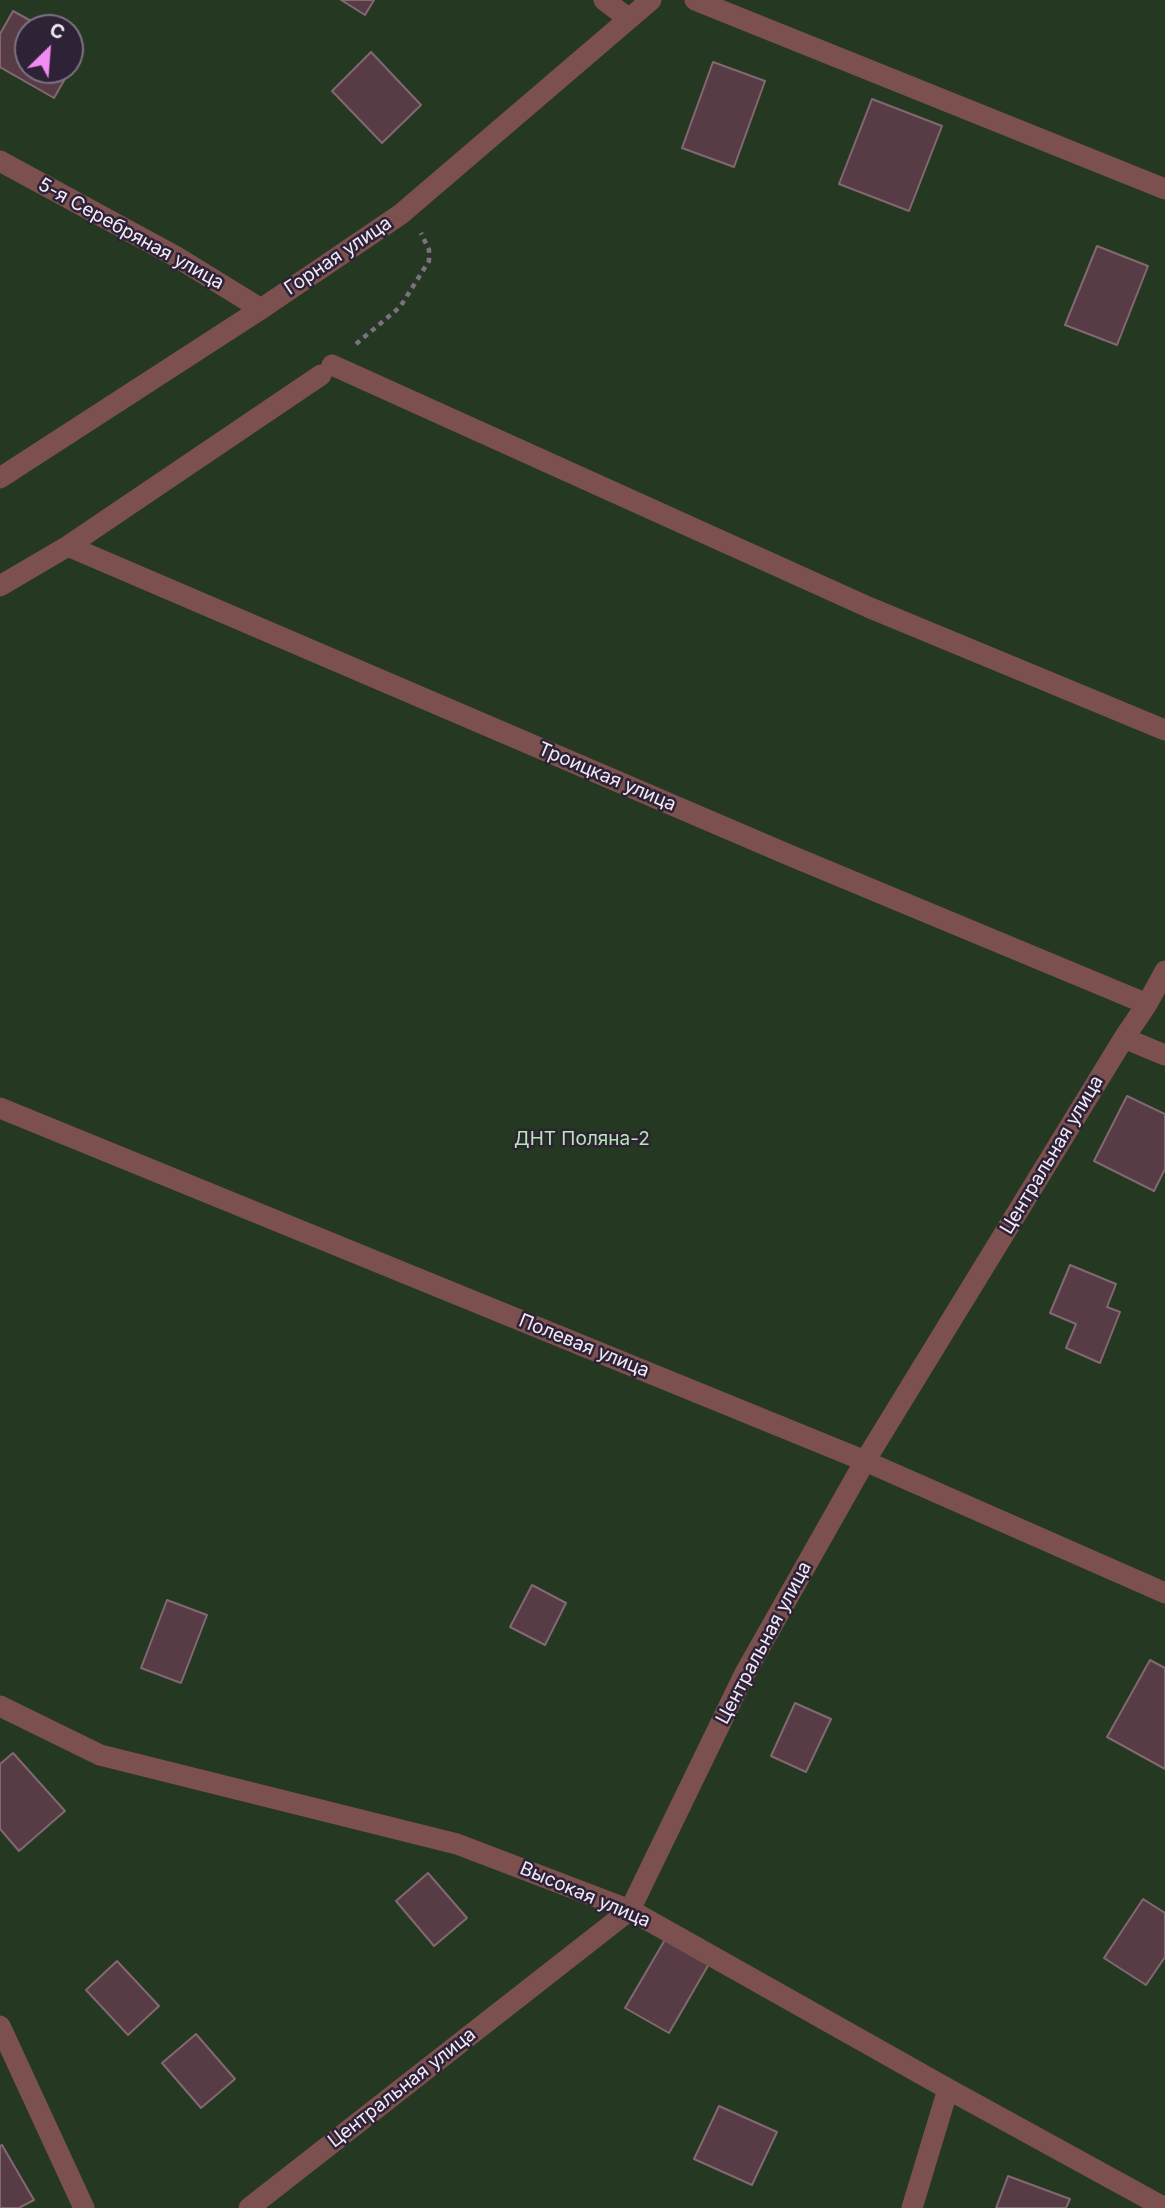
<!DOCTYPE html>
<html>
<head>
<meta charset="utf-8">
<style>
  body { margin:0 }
  #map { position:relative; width:1165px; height:2208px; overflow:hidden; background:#2e2236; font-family:Inter,sans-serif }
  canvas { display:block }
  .north { position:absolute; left:14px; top:14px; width:70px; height:70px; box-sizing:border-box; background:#2e2236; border:2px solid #7c7283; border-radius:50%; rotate:25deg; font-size:19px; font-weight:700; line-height:28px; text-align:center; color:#f1e9f7 }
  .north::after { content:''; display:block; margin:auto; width:24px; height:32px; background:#f28af3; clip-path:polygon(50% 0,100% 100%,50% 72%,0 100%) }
</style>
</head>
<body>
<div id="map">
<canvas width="1165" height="2208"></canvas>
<div class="north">С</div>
</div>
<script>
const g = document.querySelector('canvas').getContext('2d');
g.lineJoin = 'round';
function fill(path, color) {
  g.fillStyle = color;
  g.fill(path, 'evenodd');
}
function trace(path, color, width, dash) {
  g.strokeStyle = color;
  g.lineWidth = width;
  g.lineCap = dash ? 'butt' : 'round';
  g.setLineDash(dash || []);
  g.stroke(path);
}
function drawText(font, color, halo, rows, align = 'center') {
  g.font = font + ' Inter,sans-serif';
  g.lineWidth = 5;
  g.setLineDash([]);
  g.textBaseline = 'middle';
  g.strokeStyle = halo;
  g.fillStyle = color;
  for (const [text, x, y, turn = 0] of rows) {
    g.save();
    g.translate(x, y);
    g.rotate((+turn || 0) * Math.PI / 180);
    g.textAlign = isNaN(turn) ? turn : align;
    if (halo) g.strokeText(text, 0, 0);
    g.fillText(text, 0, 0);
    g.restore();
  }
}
fill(new Path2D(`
  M0,0H1165V2208H0ZM28,28H70V70H28Z`), '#243822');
const building = new Path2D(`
  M341,0H374L365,15Z
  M13,11L44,28H28V70H70L54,98L0,67V34Z
  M70,43L82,49L70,70Z
  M371,52L421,105L382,143L332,91Z
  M713,62L765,81L734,167L682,148Z
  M872,99L942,126L909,211L839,184Z
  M1097,246L1148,266L1117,345L1065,325Z
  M1127,1096L1165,1114V1169L1154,1191L1094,1161Z
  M1070,1265L1116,1284L1107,1307L1120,1312L1100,1363L1066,1348L1076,1324L1050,1313Z
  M532,1585L566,1603L545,1645L510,1627Z
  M167,1600L207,1615L181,1683L141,1668Z
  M1150,1660L1165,1668V1769L1107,1737Z
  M795,1703L831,1719L806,1772L771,1756Z
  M13,1753L65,1811L19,1851L0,1829V1764Z
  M428,1873L467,1918L434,1946L396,1901Z
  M1143,1899L1165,1913V1957L1146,1985L1104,1958Z
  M666,1938L709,1964L669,2033L625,2008Z
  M117,1961L159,2006L128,2035L86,1990Z
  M196,2034L235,2079L201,2108L162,2063Z
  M719,2106L777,2132L752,2185L694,2159Z
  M2,2145L34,2200L19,2208H0V2146Z
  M1008,2176L1070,2199L1066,2208H996Z`);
fill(building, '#573c46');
trace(building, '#836771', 2);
trace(new Path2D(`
  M356,344L400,307L429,261V250L421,233`), '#7c7183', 4.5, [5, 5]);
trace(new Path2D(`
  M604,0L628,18
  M695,0L1165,189
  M0,161L175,256L261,309
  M332,365L868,607L1165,730
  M0,478L261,309L401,214L651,0
  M68,546L789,855L1147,1004
  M0,586L68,546L321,375
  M1124,1038L1165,1055
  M0,1108L865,1461L1165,1593
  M0,1706L100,1755L457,1844L630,1910L948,2089L1165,2208
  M0,2026L84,2208
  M249,2208L630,1910L744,1675L865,1461L1124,1038L1147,1004L1165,971
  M912,2208L948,2089`), '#7b504e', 21);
drawText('19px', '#f1e9f7', '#2e2236', [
  ["5-я Серебряная улица",131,234,29],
  ["Горная улица",338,256,-34],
  ["Троицкая улица",607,777,23],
  ["Центральная улица",1052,1155,-59],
  ["Полевая улица",584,1346,22],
  ["Центральная улица",764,1643,-62],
  ["Высокая улица",585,1895,23],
  ["Центральная улица",402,2088,-38]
]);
drawText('19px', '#b2e9ae', '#2e2236', [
  ["ДНТ Поляна-2",582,1139]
]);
</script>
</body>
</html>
